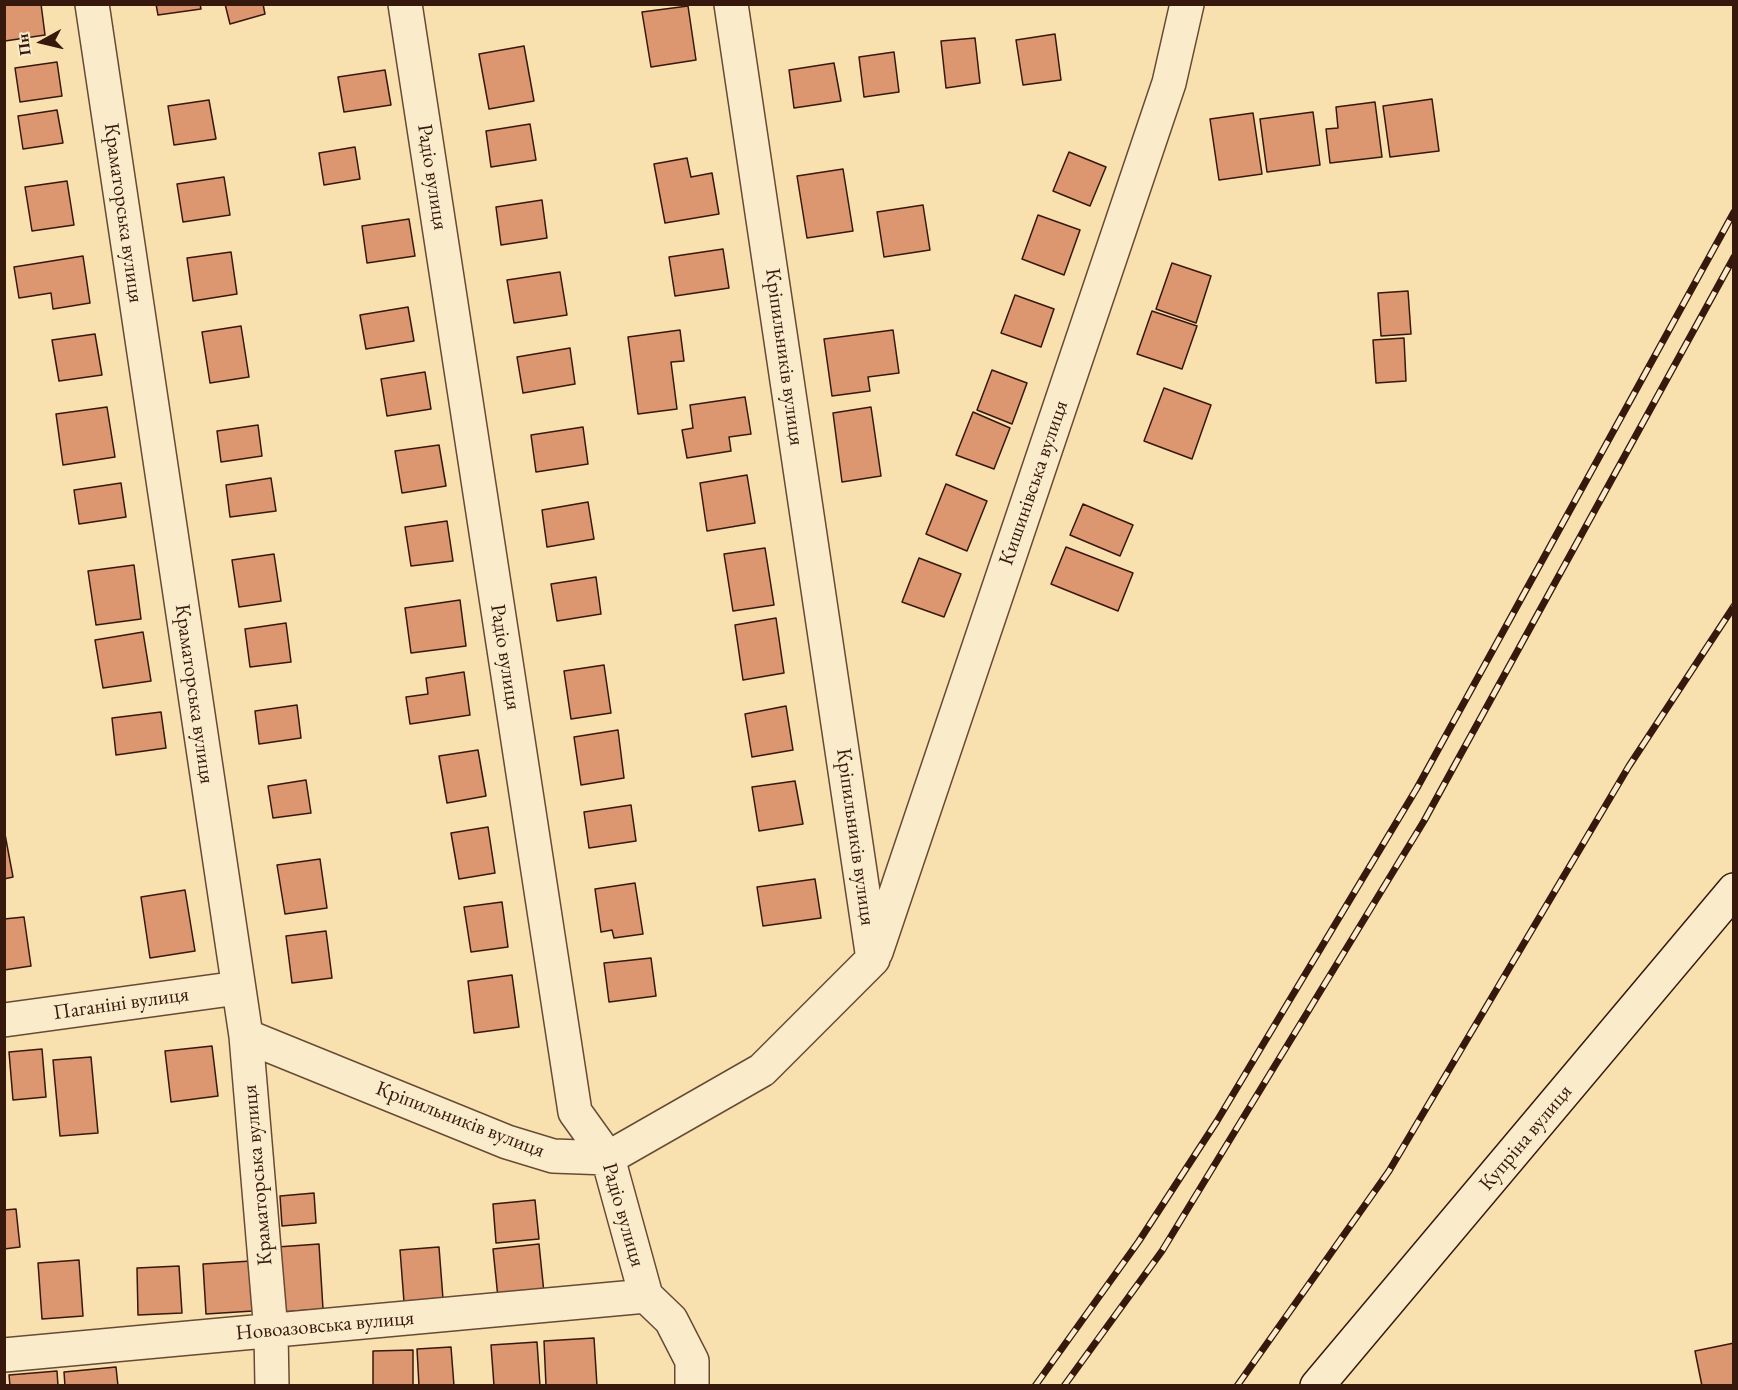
<!DOCTYPE html>
<html>
<head>
<meta charset="utf-8">
<style>
  body { margin:0 }
  #map { position:relative; width:1738px; height:1390px; overflow:hidden; background:#f8e1af; font-family:"EB Garamond",serif }
  canvas { display:block }
  .frame { position:absolute; inset:0; border:6px solid #37180c; pointer-events:none }
  .north { position:absolute; left:12px; top:12px; width:60px; height:60px; -webkit-text-stroke:4px #faeccb; paint-order:stroke; rotate:262deg; font-size:16px; font-weight:700; line-height:24px; text-align:center; color:#37180c }
  .north::after { content:''; display:block; margin:auto; width:21px; height:27px; background:#37180c; clip-path:polygon(50% 0,100% 100%,50% 72%,0 100%) }
</style>
</head>
<body>
<div id="map">
<canvas width="1738" height="1390"></canvas>
<div class="frame"></div>
<div class="north">Пн</div>
</div>
<script>
const g = document.querySelector('canvas').getContext('2d');
g.lineJoin = 'round';
function fill(path, color) {
  g.fillStyle = color;
  g.fill(path, 'evenodd');
}
function trace(path, color, width, dash) {
  g.strokeStyle = color;
  g.lineWidth = width;
  g.lineCap = dash ? 'butt' : 'round';
  g.setLineDash(dash || []);
  g.stroke(path);
}
function drawText(font, color, halo, rows, align = 'center') {
  g.font = font + ' "EB Garamond",serif';
  g.lineWidth = 5;
  g.setLineDash([]);
  g.textBaseline = 'middle';
  g.strokeStyle = halo;
  g.fillStyle = color;
  for (const [text, x, y, turn = 0] of rows) {
    g.save();
    g.translate(x, y);
    g.rotate((+turn || 0) * Math.PI / 180);
    g.textAlign = isNaN(turn) ? turn : align;
    if (halo) g.strokeText(text, 0, 0);
    g.fillText(text, 0, 0);
    g.restore();
  }
}
const building = new Path2D(`
  M41,4L45,35L5,41L4,5Z
  M156,4H200L201,9L158,15Z
  M225,4H263L265,14L230,24Z
  M688,6L696,60L651,67L642,12Z
  M1055,34L1061,80L1023,85L1016,40Z
  M975,38L980,83L946,88L941,41Z
  M524,46L534,101L489,109L479,54Z
  M894,52L899,92L864,97L859,57Z
  M57,62L62,96L20,102L15,68Z
  M834,63L841,101L794,108L789,70Z
  M385,70L391,105L344,112L338,77Z
  M1432,99L1439,151L1390,157L1383,106Z
  M209,100L216,139L174,145L168,106Z
  M1375,102L1382,157L1330,163L1326,129L1338,128L1336,107Z
  M57,110L63,143L23,149L18,116Z
  M1313,112L1320,165L1267,172L1260,119Z
  M1253,113L1262,174L1219,180L1210,119Z
  M530,124L536,160L491,167L486,131Z
  M355,147L360,179L324,185L319,153Z
  M1069,152L1106,167L1090,206L1053,191Z
  M687,158L691,177L712,173L719,214L665,223L654,164Z
  M843,169L853,231L807,238L797,176Z
  M224,177L230,215L183,222L177,184Z
  M67,181L74,225L32,231L25,187Z
  M542,200L547,238L501,245L496,207Z
  M923,205L930,250L884,257L877,212Z
  M1038,215L1080,230L1064,275L1022,259Z
  M409,219L415,256L367,263L362,226Z
  M723,249L729,288L675,296L669,257Z
  M231,252L237,294L193,301L187,258Z
  M83,256L90,303L53,309L51,293L19,298L14,267Z
  M1172,263L1211,276L1196,323L1156,309Z
  M560,272L567,315L514,323L507,280Z
  M1408,291L1411,334L1381,336L1378,293Z
  M1015,295L1054,309L1041,347L1001,333Z
  M408,307L414,341L366,349L360,315Z
  M1152,311L1197,326L1182,369L1137,354Z
  M241,326L249,377L210,383L202,332Z
  M680,330L684,361L671,362L677,409L638,414L628,337Z
  M893,330L899,373L868,377L870,391L832,396L824,339Z
  M95,334L102,375L59,381L52,340Z
  M1404,338L1406,381L1376,383L1373,340Z
  M570,348L575,384L523,393L517,357Z
  M992,370L1027,383L1012,424L977,410Z
  M425,372L431,409L387,416L381,379Z
  M1164,388L1211,405L1192,459L1144,441Z
  M745,397L751,434L729,437L731,451L687,458L682,430L693,428L690,405Z
  M107,407L115,457L63,465L56,414Z
  M871,407L881,476L842,482L833,413Z
  M973,412L1010,428L994,469L956,455Z
  M258,425L262,456L221,462L217,431Z
  M583,427L588,464L536,472L531,435Z
  M439,445L446,486L402,493L395,451Z
  M747,475L755,523L707,531L700,483Z
  M271,478L276,511L230,517L226,485Z
  M121,483L126,517L79,524L74,490Z
  M946,484L987,501L967,551L926,534Z
  M588,502L594,539L547,547L542,510Z
  M1083,504L1133,525L1120,556L1070,535Z
  M447,521L453,561L411,566L405,527Z
  M1066,547L1133,573L1118,611L1051,584Z
  M765,548L774,605L733,611L724,554Z
  M274,554L281,601L239,607L232,560Z
  M919,558L961,574L944,617L902,602Z
  M134,565L141,619L96,625L88,571Z
  M596,577L601,614L557,621L551,584Z
  M460,600L466,646L411,653L405,608Z
  M776,618L784,673L743,680L735,625Z
  M286,623L291,662L250,667L245,629Z
  M143,632L151,681L103,688L95,640Z
  M604,665L611,713L571,719L564,671Z
  M464,672L470,715L410,724L406,697L428,694L426,678Z
  M297,705L301,738L259,744L255,711Z
  M786,706L793,750L752,757L745,714Z
  M161,712L166,748L116,755L112,718Z
  M618,730L624,778L581,785L574,737Z
  M478,750L486,796L447,803L439,756Z
  M306,780L311,813L273,818L268,786Z
  M795,781L803,824L759,831L752,787Z
  M631,805L636,841L589,848L584,812Z
  M488,827L495,873L459,879L451,833Z
  M4,829L13,877L4,879Z
  M320,859L327,908L285,914L277,865Z
  M815,879L821,918L763,926L757,887Z
  M635,883L643,934L614,938L612,930L601,932L595,889Z
  M185,890L195,951L150,958L141,897Z
  M502,902L508,947L471,952L464,907Z
  M24,917L31,966L4,970V919Z
  M326,931L332,978L292,983L286,936Z
  M651,958L656,996L609,1002L604,963Z
  M512,975L519,1027L474,1033L468,981Z
  M212,1046L218,1096L171,1102L165,1051Z
  M42,1049L46,1097L13,1100L9,1052Z
  M91,1057L98,1133L60,1136L53,1060Z
  M314,1193L316,1223L282,1226L280,1196Z
  M535,1200L539,1239L496,1243L493,1204Z
  M16,1209L20,1247L4,1249V1210Z
  M319,1244L323,1309L282,1312L277,1247Z
  M539,1244L544,1293L498,1298L493,1249Z
  M439,1247L443,1299L404,1302L400,1250Z
  M79,1260L83,1316L42,1319L38,1263Z
  M251,1261L253,1311L206,1314L203,1264Z
  M179,1266L182,1313L138,1315L137,1268Z
  M594,1338L597,1386H546L544,1341Z
  M537,1342L540,1386H494L491,1345Z
  M1734,1343V1386H1702L1695,1351Z
  M451,1347L454,1386H419L417,1349Z
  M413,1350V1386H373V1351Z
  M116,1367L118,1386H65L64,1372Z
  M57,1371L58,1386H10L9,1375Z`);
fill(building, '#dc9670');
trace(building, '#37180c', 1.5);
const street = new Path2D(`
  M92,4L246,1036L271,1332L272,1386
  M405,4L575,1112L608,1158L646,1296L671,1320L692,1361V1386
  M876,952L1169,83L1187,4
  M4,1020L238,988
  M246,1036L507,1142L553,1156L608,1158L762,1070L873,959L731,4
  M4,1355L646,1296`);
const secondary = new Path2D(`
  M1317,1386L1734,890`);
trace(street, '#674a35', 36);
trace(secondary, '#37180c', 36);
trace(street, '#faeccb', 33);
trace(secondary, '#faeccb', 33);
const rail = new Path2D(`
  M1035,1386L1139,1241L1217,1121L1417,788L1734,212
  M1064,1386L1162,1251L1424,821L1734,257
  M1237,1386L1389,1171L1629,766L1734,606`);
trace(rail, '#37180c', 7);
trace(rail, '#faeccb', 4.5, [14]);
drawText('21px', '#37180c', '#faeccb', [
  ["Радіо вулиця",432,177,81],
  ["Краматорська вулиця",123,213,82],
  ["Кріпильників вулиця",784,357,82],
  ["Кишинівська вулиця",1034,483,-71],
  ["Радіо вулиця",505,657,81],
  ["Краматорська вулиця",194,694,82],
  ["Кріпильників вулиця",855,837,82],
  ["Паганіні вулиця",121,1004,-8],
  ["Кріпильників вулиця",460,1120,21],
  ["Купріна вулиця",1526,1138,-50],
  ["Краматорська вулиця",258,1175,-95],
  ["Радіо вулиця",623,1215,74],
  ["Новоазовська вулиця",325,1326,-5]
]);
</script>
</body>
</html>
